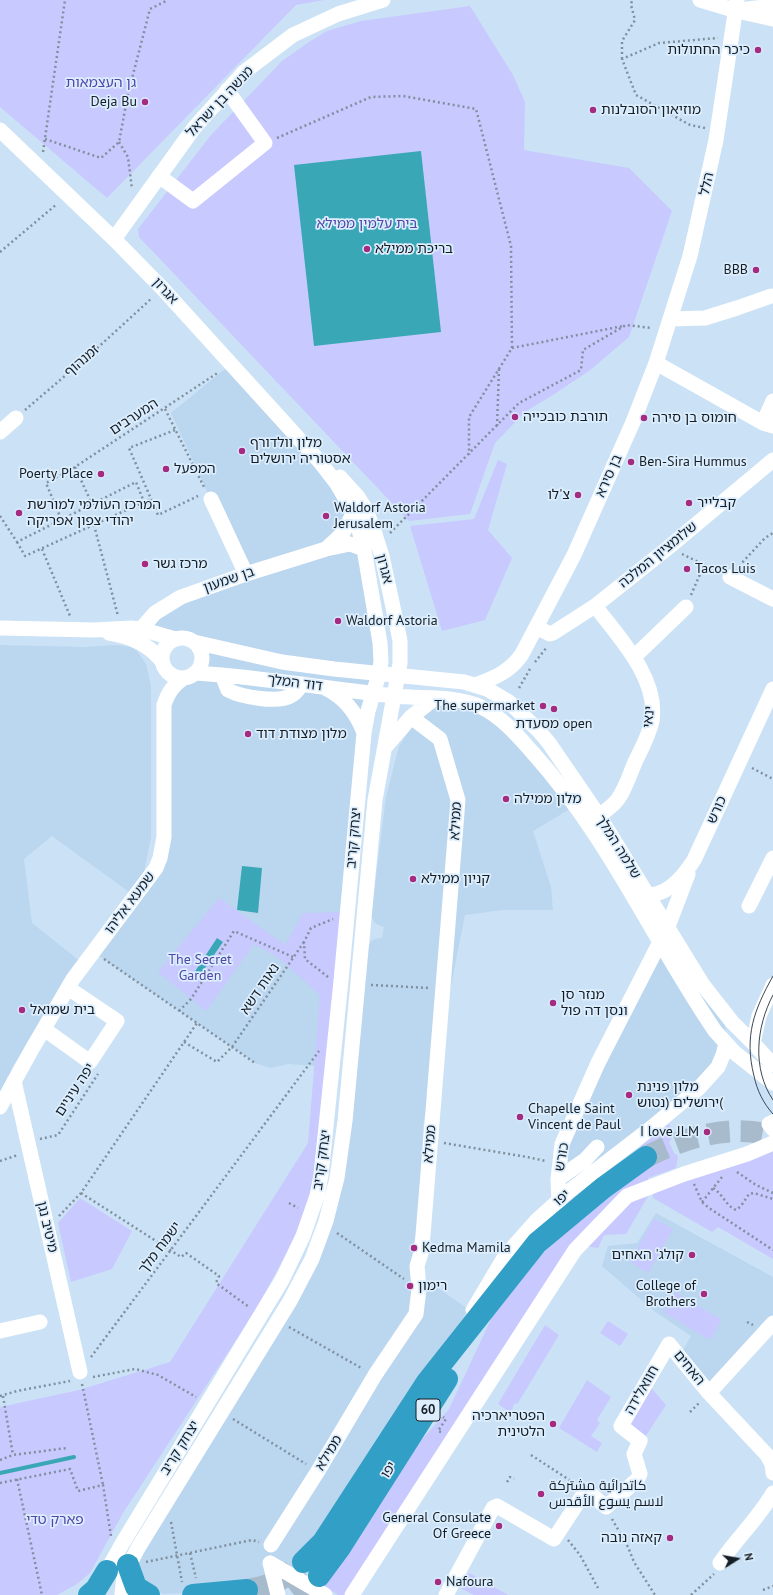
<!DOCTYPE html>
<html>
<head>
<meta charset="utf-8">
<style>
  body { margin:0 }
  #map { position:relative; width:773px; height:1595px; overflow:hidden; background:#cbe2f6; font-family:"PT Sans",sans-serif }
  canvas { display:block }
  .north { position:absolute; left:717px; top:1539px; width:40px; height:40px; -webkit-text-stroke:3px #dceefe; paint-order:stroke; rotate:79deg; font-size:11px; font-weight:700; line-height:16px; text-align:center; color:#161e25 }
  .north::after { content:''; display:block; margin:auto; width:14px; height:18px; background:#161e25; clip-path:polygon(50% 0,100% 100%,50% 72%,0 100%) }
</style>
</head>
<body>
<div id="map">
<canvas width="773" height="1595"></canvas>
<div class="north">N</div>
</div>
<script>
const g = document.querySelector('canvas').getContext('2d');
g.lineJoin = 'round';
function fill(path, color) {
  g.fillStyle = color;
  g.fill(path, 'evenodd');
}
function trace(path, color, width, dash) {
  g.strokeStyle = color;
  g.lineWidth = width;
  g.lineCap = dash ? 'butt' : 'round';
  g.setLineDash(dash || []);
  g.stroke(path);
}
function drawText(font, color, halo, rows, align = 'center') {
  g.font = font + ' "PT Sans",Cairo,"Noto Sans Hebrew",sans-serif';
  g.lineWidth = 3.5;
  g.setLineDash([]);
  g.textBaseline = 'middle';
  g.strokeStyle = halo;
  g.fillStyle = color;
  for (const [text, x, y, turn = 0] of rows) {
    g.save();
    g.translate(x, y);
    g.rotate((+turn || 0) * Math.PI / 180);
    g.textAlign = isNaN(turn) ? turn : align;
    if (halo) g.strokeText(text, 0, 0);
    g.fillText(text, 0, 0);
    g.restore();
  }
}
fill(new Path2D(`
  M231,364L353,514L380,643L330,1067L288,1064L270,1068L255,1063L93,952L156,868L164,705L200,667L202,661L201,654L199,647L188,639L141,629L151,617L245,574L171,413Z
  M0,645L86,647L115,645L131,647L137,651L146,664L151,686V837L144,872L129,892L52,836L24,859L32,923L81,962L13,1066L0,1095Z
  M434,705L480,706L575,806L533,831L551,887L553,910H503L465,915L423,1126L421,1199L411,1269L468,1309L427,1382L323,1542L284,1578L268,1586L247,1590L163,1594L150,1589L128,1565L316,1262L367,949L371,941L375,939L382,938L384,927L376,924L371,917L386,797L399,746L416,721Z
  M666,931L725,1020L726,1046L691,1103L574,1198L558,1194L560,1165Z
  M656,1213L773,1277V1316L713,1385L682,1352L691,1336L654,1311L602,1266L608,1246L637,1243Z`), '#bbd6ef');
fill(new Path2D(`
  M0,0H324L296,5L107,198L0,107Z
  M470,6L513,75L525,102L524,150L629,168L672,211L629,337L589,371L556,393L525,412L495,443L470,514L409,521L139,237L138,229L211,135L282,61L309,42L327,31L361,21Z
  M498,460L507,464L488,530L512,558L485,620L442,631L410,526L474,519Z
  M219,898L285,945L303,913L344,912L312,1187L296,1236L255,1311L123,1513L90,1573L77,1584L57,1595H0V1407L79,1390L170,1362L308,1143L320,995L279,958L254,944L206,1011L158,972Z
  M669,1124L675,1134L669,1142L674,1153L678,1156L676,1168L648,1178L650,1193L626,1234L604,1235L598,1248L584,1246L347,1595H338L319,1582L395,1470L449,1409L492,1317L539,1257L567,1230L651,1159L640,1147Z
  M773,1147V1259L718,1227L712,1232L653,1198L652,1189Z
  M80,1198L132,1231L112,1269L71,1282L58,1223Z
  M654,1218L673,1229L648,1273L630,1262Z
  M675,1292L722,1320L710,1340L663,1312Z
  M608,1321L628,1334L620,1346L600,1333Z
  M545,1325L559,1335L518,1403L514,1404L511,1413L498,1404Z
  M587,1380L611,1397L597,1420L600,1423L591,1436L602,1443L597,1452L559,1428Z
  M648,1384L666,1405L643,1440L624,1425Z
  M469,1573L508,1595H474L460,1588Z`), '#c8c9fe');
fill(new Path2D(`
  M421,151L441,332L314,346L294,165Z
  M242,866L262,868L258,913L237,910Z
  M217,938L223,942L198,978L194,973Z`), '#39a7b5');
trace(new Path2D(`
  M0,1473L74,1457`), '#39a7b5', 4);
trace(new Path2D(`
  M646,1157C683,1138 731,1123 773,1136
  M247,1590C265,1587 279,1583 293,1570
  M294,1595L319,1576`), '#a7bbcc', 22, [22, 11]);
trace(new Path2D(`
  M622,59V41L635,20L631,5L632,0
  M705,128L690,125L636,95L622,59L659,43L718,38
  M277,138L371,97L403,96L476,109L511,246L512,348L469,417V455
  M45,139L101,158L119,142L128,94L150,9L168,0
  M119,142L128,157L132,189
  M43,152L65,0
  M0,252L57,204
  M512,348L623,326
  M165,409L204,487
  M25,410L93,352L152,298
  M497,426L499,369
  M175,430L129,448L158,515L198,496
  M75,467L92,504
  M0,516L17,542L136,482L144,502L151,499
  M61,519L46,483L75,467L219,372
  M94,525L118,616
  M390,533L519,403L581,370L583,350L626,325L652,328
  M17,542L25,556L144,502
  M42,549L70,616
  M682,554L719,572
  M739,566L765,538L773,533
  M691,595L704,565
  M535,662L547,647
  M519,688L530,669
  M752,768L773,779
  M104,959L255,1063
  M328,977L305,959L304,942L311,928L333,919
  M371,985L430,988
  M179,1011L191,999L234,931L293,957
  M184,1042L217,1062L232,1047L304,942
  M40,1139L58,1135L98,1074
  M444,1143L527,1157L546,1161
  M0,1161L18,1155
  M737,1172L756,1185L773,1193
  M694,1184L702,1202L709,1208L773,1250
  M713,1188C723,1194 725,1205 736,1210L741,1206L749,1194L754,1193L773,1199
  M81,1193L181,1257L186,1253L219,1276L216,1283L249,1307
  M702,1202L722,1177
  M289,1203L298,1208
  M59,1216L81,1193L197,1023
  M337,1233L404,1279
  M747,1322L753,1325
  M289,1327L363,1369
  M91,1357L319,1051
  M93,1377L135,1369L158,1375L196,1397
  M82,1384L103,1485
  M0,1396L17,1391L70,1381
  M3,1396L13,1455
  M690,1412L700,1402
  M233,1419L306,1464
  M441,1432L438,1431L446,1419L443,1417
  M531,1455L574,1483
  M0,1460L13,1455L67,1448
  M17,1479L42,1595
  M507,1482L510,1477L514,1479
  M0,1483L70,1469L78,1491L103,1485L111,1536
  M612,1519L628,1547L634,1562L655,1595
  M171,1522L182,1582
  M568,1540L580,1555L598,1588
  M190,1553L196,1578
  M146,1562L252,1540L259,1542
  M763,1590L773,1586
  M691,1595L714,1574`), '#80909f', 2.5, [2, 3]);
trace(new Path2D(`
  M700,0L737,11L773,19
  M747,9L773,6
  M0,130L114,239L162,288L320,462L337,484L348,503L358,526L364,549L380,643L381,662L379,674L368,711L364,733L341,981L321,1175L317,1196L303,1236L282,1280L122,1544L107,1571L105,1580
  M159,176L193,201L265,143L227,90
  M114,239L194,128L244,72L293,35L338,14L383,0
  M670,319L705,318L737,308L771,296
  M656,363L763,423L773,426
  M763,423L773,401
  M0,432L16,418
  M211,499L246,574
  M326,549L343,533L353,514
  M730,577L773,599
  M536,627L550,634L553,633L595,606L669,547L773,460
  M0,628L94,630L131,628L141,629L175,639
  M141,629L155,613L181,597L246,574L326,549L350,544L364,549
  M109,633C129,636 148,644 161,660
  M162 658a20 20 0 1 1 40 0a20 20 0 1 1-40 0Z
  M194,642L282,662L334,669L464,682L487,689L509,702L538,730L549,743L599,816L703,985L732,1022L753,1043L773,1065
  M634,657L686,607
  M195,673C262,677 329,689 396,696C423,699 456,695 481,707C502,717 518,736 533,753C608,836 653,940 715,1031L735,1053L773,1083
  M222,675L228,690C241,697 279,704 292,695C296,693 299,688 302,684
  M475,685C494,678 510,672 522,654L574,555L633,422L656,363L690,256L716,140L737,0
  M325,688C344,697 357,714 364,733
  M387,745L411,717L435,698
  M593,822C600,813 611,809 618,799C626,788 630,773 636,760C642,748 649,735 652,721C659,679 619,637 595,606
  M640,895C665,898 681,880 694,860L773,689
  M749,906L773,858
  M667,929L688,874
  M44,1029L90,1062L117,1021L68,988
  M753,1043L759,1016L773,985
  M14,1081L80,1372
  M0,1107L32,1049L73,979L156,868L160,858L164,837V705C168,693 173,685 184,678
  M773,1122L769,1124L773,1129
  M558,1179L585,1160L597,1147
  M559,1201L558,1179L562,1144L598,1063L660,942
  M473,1310L505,1256L537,1220L568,1192L651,1128L699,1088L718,1067L723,1055L726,1043
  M0,1331L40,1322
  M709,1393L773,1323
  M271,1545L318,1471L375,1375L416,1314L419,1289L417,1266L421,1253L423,1235L458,800L440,739L411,717
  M270,1563L325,1595
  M270,1563L278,1595
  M720,1563C736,1539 758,1519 773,1493
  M122,1595L124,1575L138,1548L290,1301L312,1259L326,1221L337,1178L345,1121L375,800L400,663V641L396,621L382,556L373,528L366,510L358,497L340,477
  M352,1595L575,1250L627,1196L684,1174L747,1154L773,1143
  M446,1595L493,1508L497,1506L554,1539L586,1490L606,1507L637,1480L640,1474L634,1454L640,1441L621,1426L669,1344L709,1393L767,1455L772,1464L773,1473`), '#fff', 15);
trace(new Path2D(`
  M303,1562L323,1542L427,1382L537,1243L603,1188L646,1157
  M128,1565L136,1587L149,1595
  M319,1576L339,1549L447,1379
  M89,1595L96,1589L107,1571
  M193,1595L247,1590`), '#329fc6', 22);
trace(new Path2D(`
  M773,976C754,1010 744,1036 754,1076C757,1090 763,1103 773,1114
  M773,995C756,1027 752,1069 773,1100`), '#3b4650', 1);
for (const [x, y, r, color] of [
  [758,50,4,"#a42b80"],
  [145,102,4,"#a42b80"],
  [593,110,4,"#a42b80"],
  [367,249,4,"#a42b80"],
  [756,270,4,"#a42b80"],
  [515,417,4,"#a42b80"],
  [644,418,4,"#a42b80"],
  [242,451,4,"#a42b80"],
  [631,462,4,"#a42b80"],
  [166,469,4,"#a42b80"],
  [101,474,4,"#a42b80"],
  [578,495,4,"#a42b80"],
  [689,503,4,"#a42b80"],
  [19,513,4,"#a42b80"],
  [326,516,4,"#a42b80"],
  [145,564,4,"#a42b80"],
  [687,569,4,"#a42b80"],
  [338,621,4,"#a42b80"],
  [543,706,4,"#a42b80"],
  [554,709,4,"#a42b80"],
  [248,734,4,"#a42b80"],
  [506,799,4,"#a42b80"],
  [413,879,4,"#a42b80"],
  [553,1003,4,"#a42b80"],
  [22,1010,4,"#a42b80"],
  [629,1095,4,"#a42b80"],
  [520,1117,4,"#a42b80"],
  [707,1132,4,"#a42b80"],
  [414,1248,4,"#a42b80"],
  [692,1255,4,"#a42b80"],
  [410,1286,4,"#a42b80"],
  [704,1294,4,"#a42b80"],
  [553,1424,4,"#a42b80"],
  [541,1494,4,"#a42b80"],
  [499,1526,4,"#a42b80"],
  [670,1538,4,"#a42b80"],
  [438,1582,4,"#a42b80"]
]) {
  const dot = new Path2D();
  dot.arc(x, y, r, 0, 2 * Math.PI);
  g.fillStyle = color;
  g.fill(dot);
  trace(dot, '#dceefe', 1.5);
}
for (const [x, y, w] of [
  [428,1410,24]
]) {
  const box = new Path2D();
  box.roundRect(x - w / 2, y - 11, w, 22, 3);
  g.fillStyle = '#dceefe';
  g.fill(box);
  trace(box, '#161e25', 1);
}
drawText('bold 13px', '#161e25', null, [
  ["60",428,1410]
]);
drawText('14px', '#161e25', '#dceefe', [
  ["כיכר החתולות",750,50,"right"],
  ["Deja Bu",137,102,"right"],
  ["מוזיאון הסובלנות",601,110],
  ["בריכת ממילא",375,249],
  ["BBB",748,270,"right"],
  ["תורבת כובכייה",523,417],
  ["חומוס בן סירה",652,418],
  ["מלון וולדורף",250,443],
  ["אסטוריה ירושלים",250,459],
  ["Ben-Sira Hummus",639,462],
  ["המפעל",174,469],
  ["Poerty Place",93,474,"right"],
  ["צ'לו",570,495,"right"],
  ["קבלייר",697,503],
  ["המרכז העולמי למורשת",27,505],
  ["יהודי צפון אפריקה",27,521],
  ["Waldorf Astoria",334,508],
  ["Jerusalem",334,524],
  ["מרכז גשר",153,564],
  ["Tacos Luis",695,569],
  ["Waldorf Astoria",346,621],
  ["The supermarket",535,706,"right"],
  ["מסעדת open",554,724,"center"],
  ["מלון מצודת דוד",256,734],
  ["מלון ממילה",514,799],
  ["קניון ממילא",421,879],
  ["מנזר סן",561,995],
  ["ונסן דה פול",561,1011],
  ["בית שמואל",30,1010],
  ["מלון פנינת",637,1087],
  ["ירושלים (נטוש(",637,1103],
  ["Chapelle Saint",528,1109],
  ["Vincent de Paul",528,1125],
  ["I love JLM",699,1132,"right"],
  ["Kedma Mamila",422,1248],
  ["קולג' האחים",684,1255,"right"],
  ["רימון",418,1286],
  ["College of",696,1286,"right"],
  ["Brothers",696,1302,"right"],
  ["הפטריארכיה",545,1416,"right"],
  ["הלטינית",545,1432,"right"],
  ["كاتدرائية مشتركة",549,1486],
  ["لاسم يسوع الأقدس",549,1502],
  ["General Consulate",491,1518,"right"],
  ["Of Greece",491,1534,"right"],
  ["קאזה נובה",662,1538,"right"],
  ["Nafoura",446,1582]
], 'left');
drawText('14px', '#5145a8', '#dceefe', [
  ["גן העצמאות",101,83],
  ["בית עלמין ממילא",367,224],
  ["The Secret",200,960],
  ["Garden",200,976],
  ["פארק טדי",55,1520]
]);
drawText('14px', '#161e25', '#dceefe', [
  ["מנשה בן ישראל",220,102,-47],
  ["הלל",707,184,-77],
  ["אגרון",165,291,47],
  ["זמנהוף",82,361,-41],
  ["המערבים",134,417,-33],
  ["בן סירא",609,476,-66],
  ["שלומציון המלכה",658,555,-39],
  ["אגרון",384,569,75],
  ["בן שמעון",229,580,-19],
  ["דוד המלך",295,683,7],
  ["ינאי",649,717,-85],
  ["כורש",717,810,-66],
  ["ממילא",456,821,-87],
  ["יצחק קריב",354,838,-85],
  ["שלמה המלך",618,847,58],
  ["שמעא אליהו",130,903,-53],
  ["נאות דשא",260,989,-56],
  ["יפה עיניים",75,1090,-57],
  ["ממילא",430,1144,-85],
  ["כורש",562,1157,-80],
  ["יצחק קריב",322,1160,-82],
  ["יפו",562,1198,-42],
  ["מיטיב נגן",47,1227,77],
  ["ישמח מלך",160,1248,-53],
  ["האחים",689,1368,51],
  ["חוואלידה",642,1390,-60],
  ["יצחק קריב",180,1448,-58],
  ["ממילא",329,1453,-59],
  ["יפו",389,1470,-58]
]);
</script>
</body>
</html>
